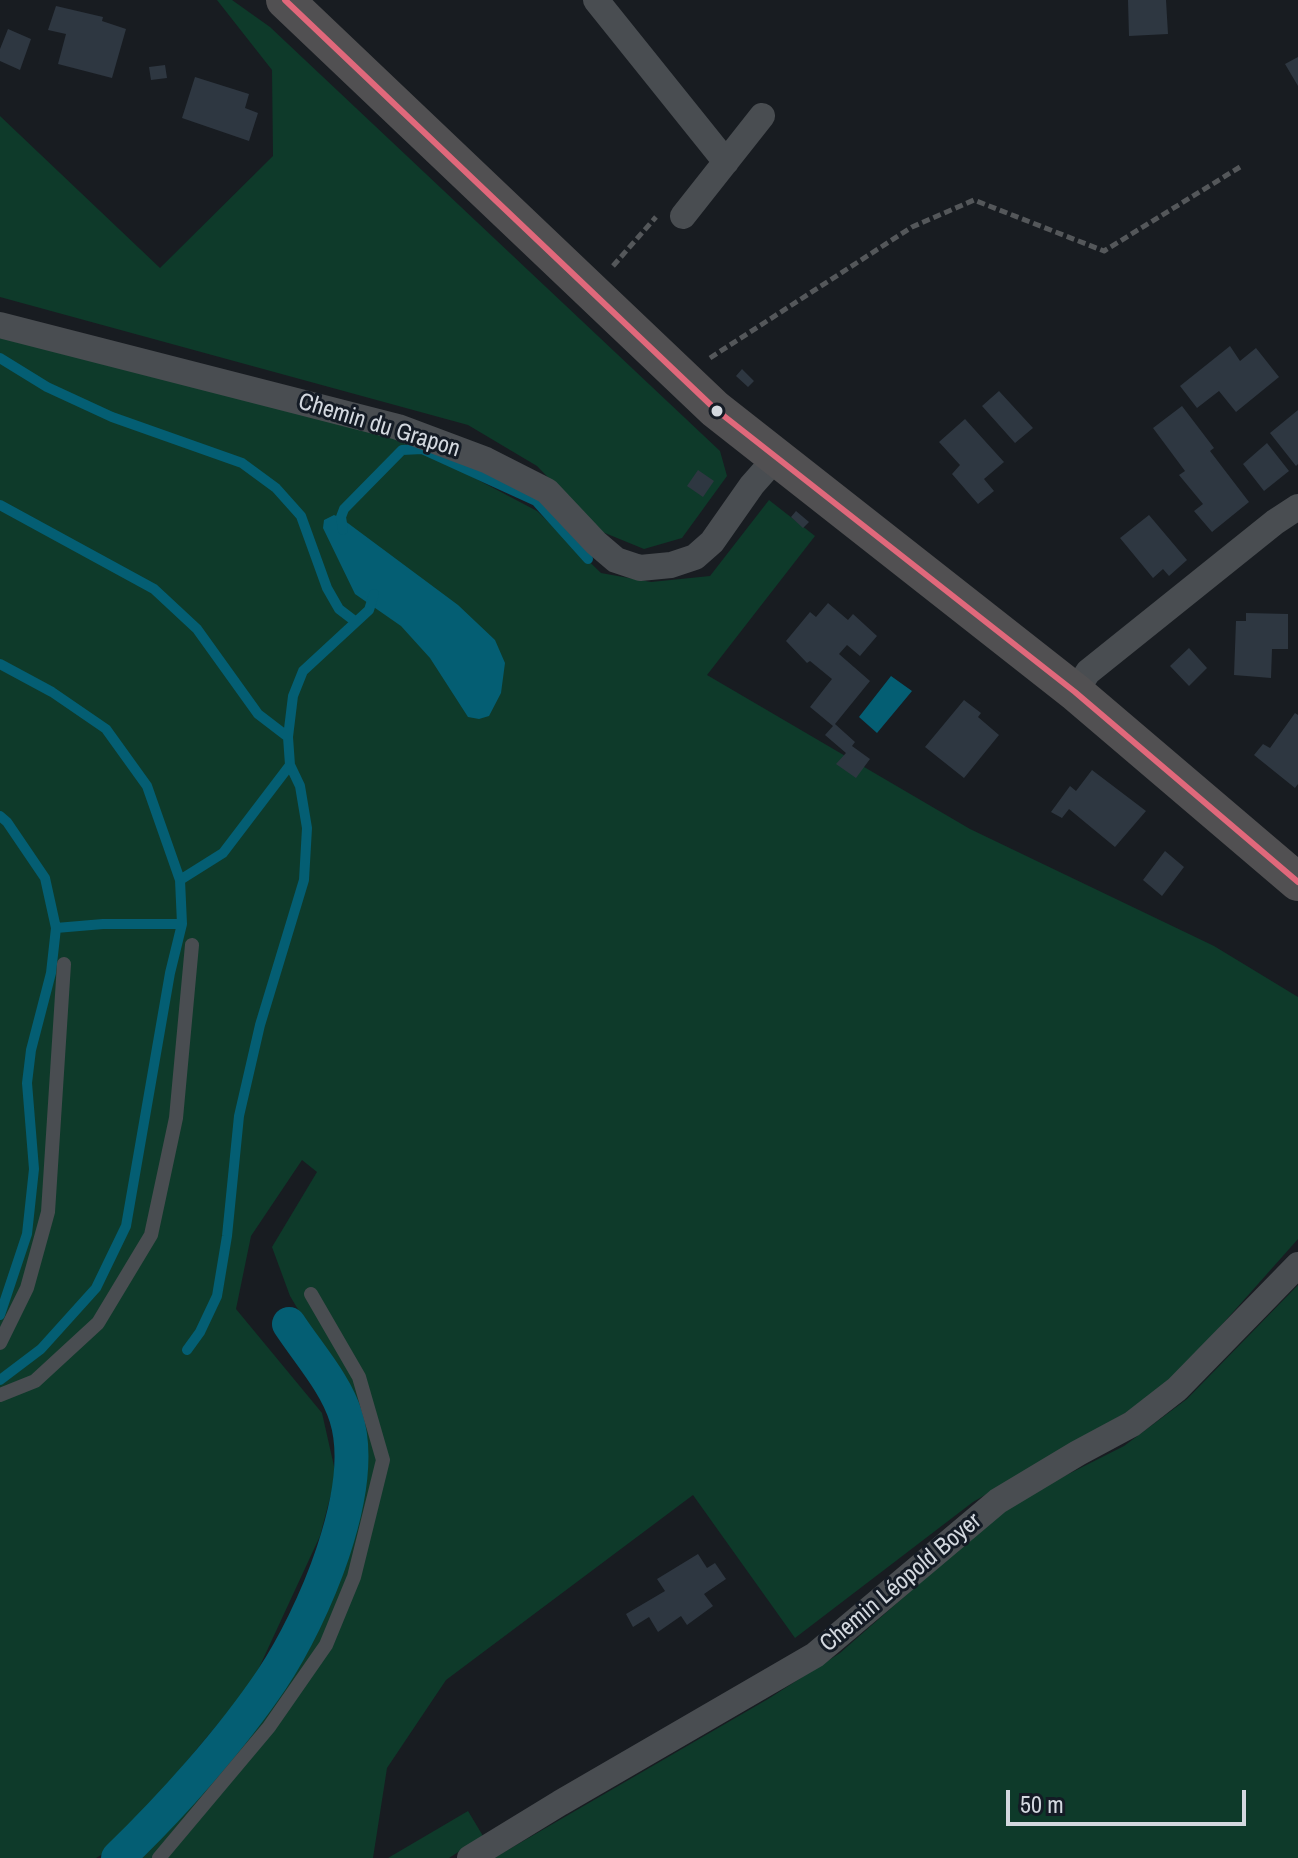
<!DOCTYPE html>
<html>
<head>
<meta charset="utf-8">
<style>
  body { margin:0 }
  #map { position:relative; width:1298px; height:1858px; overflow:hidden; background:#181c21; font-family:"Archivo Narrow",sans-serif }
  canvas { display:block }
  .scale { position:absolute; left:1006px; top:1790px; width:240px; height:36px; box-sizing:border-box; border:4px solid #d3d8df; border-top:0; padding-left:10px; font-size:24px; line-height:28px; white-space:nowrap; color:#d3d8df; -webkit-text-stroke:6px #141b25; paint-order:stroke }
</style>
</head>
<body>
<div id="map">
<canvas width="1298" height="1858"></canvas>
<div class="scale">50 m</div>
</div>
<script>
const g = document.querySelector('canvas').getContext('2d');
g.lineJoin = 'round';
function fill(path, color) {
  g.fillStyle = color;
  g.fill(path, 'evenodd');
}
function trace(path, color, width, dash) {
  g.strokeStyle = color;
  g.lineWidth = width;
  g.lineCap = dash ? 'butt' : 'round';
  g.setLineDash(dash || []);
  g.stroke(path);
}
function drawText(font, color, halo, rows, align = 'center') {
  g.font = font + ' "Archivo Narrow",sans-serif';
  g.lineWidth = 6;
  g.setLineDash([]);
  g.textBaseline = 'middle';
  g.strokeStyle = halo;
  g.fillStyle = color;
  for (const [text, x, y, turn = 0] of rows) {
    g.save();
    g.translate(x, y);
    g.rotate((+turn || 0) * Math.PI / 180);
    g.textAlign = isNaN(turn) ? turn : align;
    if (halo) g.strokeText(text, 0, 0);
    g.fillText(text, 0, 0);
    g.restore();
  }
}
fill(new Path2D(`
  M217,0H232L270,27L720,451L727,476L682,538L644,549L600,531L537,466L468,425L0,297V116L160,268L273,156L272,70Z
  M0,333L389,433L537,511L601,573L651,582L710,576L769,500L815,536L707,675L970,829L1214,946L1298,997V1239L1163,1391L973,1502L795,1638L693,1495L446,1680L387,1768L373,1858H133L154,1844L283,1683L345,1558L363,1476L358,1410L290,1296L272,1247L317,1172L302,1160L251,1236L236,1309L322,1413L336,1475L320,1536L252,1683L116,1846L96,1858H0Z
  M1298,1285V1858H494L768,1699L840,1653L1011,1503L1124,1446L1187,1399Z
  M468,1811L483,1836L449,1858H388Z`), '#0e3a2a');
fill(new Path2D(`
  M334,515L341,518L458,605L495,640L505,663L501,693L489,716L479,719L468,717L430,658L401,626L355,594L323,528L324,520Z
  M891,676L912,691L877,733L859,717Z`), '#045e73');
trace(new Path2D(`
  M0,358L47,387L112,417L242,463L276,488L301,516L327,588L339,609L356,622
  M0,505L154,589L197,629L258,714L288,737
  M343,530L341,517L344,509L402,450L422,449L536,501L588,559
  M0,664L52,692L106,729L147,786L180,880
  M0,816L7,822L45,878L56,928
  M0,1315L27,1234L34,1169L27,1083L31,1050L51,973L56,928L103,924H182
  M187,1350L200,1332L217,1296L227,1236L239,1116L260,1025L304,880L307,828L300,786L290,765
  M0,1380L41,1349L96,1288L126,1226L170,973L182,924L180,880L223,853L290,765L288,737L293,696L303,671L369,610L374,594`), '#045e73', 10);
trace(new Path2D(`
  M118,1858C171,1807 231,1740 272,1679C313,1617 369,1490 346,1417C336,1384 308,1353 289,1324`), '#045e73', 34);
fill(new Path2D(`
  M1128,0H1166L1168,34L1129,36Z
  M56,6L103,17L102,21L126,29L112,78L58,64L66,34L48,30Z
  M8,29L31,39L20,70L0,61V49Z
  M1298,57V86L1285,64Z
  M165,65L167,78L151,80L149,67Z
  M195,77L249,94L245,108L258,113L249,141L182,118Z
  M1230,346L1240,361L1256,348L1279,377L1236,412L1219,391L1197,408L1180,386Z
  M742,369L754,381L748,387L736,376Z
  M999,391L1033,428L1015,443L982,406Z
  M1182,406L1214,448L1210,451L1249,502L1212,532L1194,511L1203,504L1179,475L1185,471L1153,428Z
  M1298,410V464L1296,466L1270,433Z
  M965,419L1004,462L984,479L994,491L978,504L952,474L960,465L939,442Z
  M1267,443L1289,471L1264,491L1243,464Z
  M698,470L714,481L703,497L687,486Z
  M796,511L809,522L803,528L791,517Z
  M1149,515L1187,560L1169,576L1163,569L1153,578L1120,538Z
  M828,603L848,620L853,614L877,636L860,656L847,645L839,654L870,681L835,724L855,742L852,746L870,759L856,778L836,764L846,753L825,735L833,726L810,707L832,679L810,661L807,663L786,641L810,612L816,617Z
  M1246,613L1288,614V649H1272L1271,678L1234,675L1236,621H1246Z
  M1189,648L1207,668L1189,686L1170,666Z
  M964,700L981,713L978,717L999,735L964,778L925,747Z
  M1295,713L1298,715V784L1295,788L1254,755L1263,744L1270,748Z
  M1092,770L1146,811L1115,847L1069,809L1062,818L1051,812L1070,786L1076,791Z
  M1165,851L1184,867L1162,896L1143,880Z
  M698,1554L707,1568L715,1563L726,1579L704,1594L713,1606L687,1625L681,1616L658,1632L649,1617L633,1627L626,1614L665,1591L657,1579Z`), '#2e3741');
trace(new Path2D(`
  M613,266L656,217
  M710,358L912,227L974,200L1104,251L1240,167`), '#54575a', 5, [8, 4]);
trace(new Path2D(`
  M0,1343L27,1288L48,1212L64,964
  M0,1395L35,1381L98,1323L151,1235L176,1118L192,945
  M159,1858L269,1727L326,1645L354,1577L383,1460L359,1377L311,1294`), '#494d51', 14);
trace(new Path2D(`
  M596,0L726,162
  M683,216L762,116
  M0,325L398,427L486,460L547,491L596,543L616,560L640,568L671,565L695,557L712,542L752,485L775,459
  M1075,692L1088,672L1275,522L1298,507
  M470,1858L560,1803L815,1655L998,1501L1078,1453L1132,1424L1177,1389L1298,1265`), '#494d51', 26);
trace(new Path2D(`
  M285,0L715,409L1075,692L1298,882`), '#515052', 38);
trace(new Path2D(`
  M285,0L715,409L1075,692L1298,882`), '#e0687b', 6);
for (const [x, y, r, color] of [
  [717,411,7,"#d3d8df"]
]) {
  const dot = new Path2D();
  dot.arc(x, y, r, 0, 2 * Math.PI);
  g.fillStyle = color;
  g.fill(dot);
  trace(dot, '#141b25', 3);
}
drawText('24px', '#d3d8df', '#141b25', [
  ["Chemin du Grapon",379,426,17],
  ["Chemin Léopold Boyer",901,1583,-40]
]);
</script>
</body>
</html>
